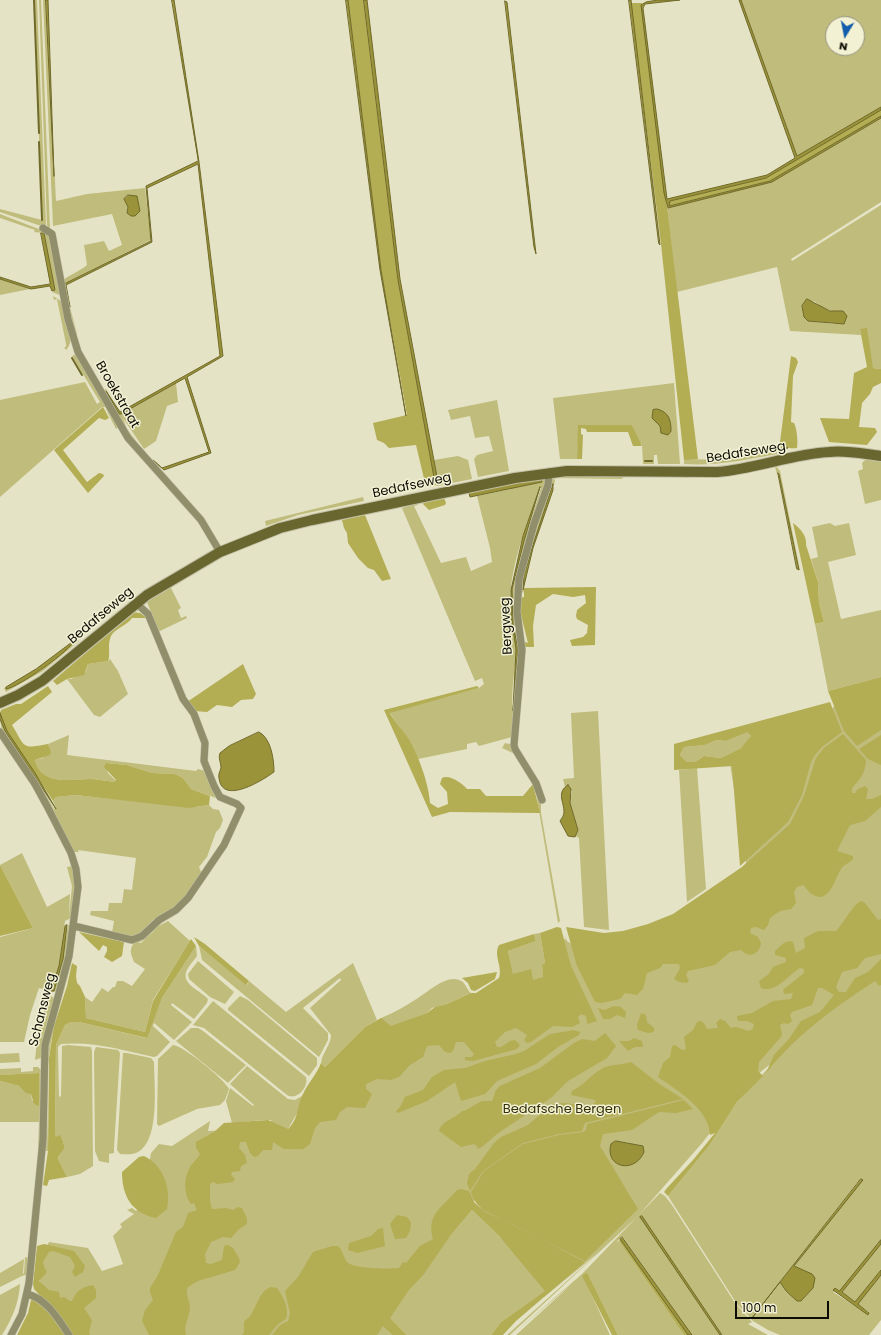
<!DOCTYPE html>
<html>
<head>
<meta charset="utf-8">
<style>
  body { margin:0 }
  #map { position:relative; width:881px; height:1335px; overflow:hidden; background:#e5e3c6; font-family:Poppins,sans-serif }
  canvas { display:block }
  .north { position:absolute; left:825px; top:16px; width:40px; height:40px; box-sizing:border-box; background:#f2f1d3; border:1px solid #969580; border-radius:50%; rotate:190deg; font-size:11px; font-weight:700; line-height:16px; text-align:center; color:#0d0c04 }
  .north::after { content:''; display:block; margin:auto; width:14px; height:18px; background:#145dac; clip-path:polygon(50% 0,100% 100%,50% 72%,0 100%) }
  .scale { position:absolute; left:735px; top:1301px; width:94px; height:18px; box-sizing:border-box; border:2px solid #0d0c04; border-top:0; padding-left:5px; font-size:12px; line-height:14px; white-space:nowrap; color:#0d0c04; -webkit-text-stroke:3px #f2f1d3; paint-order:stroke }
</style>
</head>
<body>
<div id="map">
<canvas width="881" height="1335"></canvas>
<div class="north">N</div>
<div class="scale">100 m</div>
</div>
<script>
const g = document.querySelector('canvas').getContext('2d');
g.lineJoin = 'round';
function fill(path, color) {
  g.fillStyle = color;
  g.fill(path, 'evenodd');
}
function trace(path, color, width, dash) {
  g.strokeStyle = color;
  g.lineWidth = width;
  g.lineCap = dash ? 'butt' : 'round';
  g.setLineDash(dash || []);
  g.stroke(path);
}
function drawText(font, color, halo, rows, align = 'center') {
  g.font = font + ' Poppins,sans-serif';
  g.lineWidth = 3;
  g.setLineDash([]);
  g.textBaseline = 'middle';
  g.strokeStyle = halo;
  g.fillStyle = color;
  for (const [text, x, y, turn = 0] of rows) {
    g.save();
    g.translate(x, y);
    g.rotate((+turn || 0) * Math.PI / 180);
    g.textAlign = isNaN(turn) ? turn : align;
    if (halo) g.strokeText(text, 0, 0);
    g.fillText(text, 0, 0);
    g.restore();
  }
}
fill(new Path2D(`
  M34,0H37L46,225L44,227L0,212V209L42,220Z
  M39,0H41L50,230L47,225Z
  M43,0H46L56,201L87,194L145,188L151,240L64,284L77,334L75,336L62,281C68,275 79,272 87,265L84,245L104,241L109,251L122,245L112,214L53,226ZM128,195L139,206L140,211L135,216H131L127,212L128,207L125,197Z
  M741,0H881V107L797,156ZM833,24H857V48H833Z
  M881,118V202L791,259L792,261L881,205V369L873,368L860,329L861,335L790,331L777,267L677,292L667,208L772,182ZM814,301L822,307L835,312L836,324L817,322L804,317L802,306Z
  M0,214L49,233L62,296L52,292L55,290L44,233L34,232L35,230L0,218Z
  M0,279L30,289L0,295Z
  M53,296L64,303C66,315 77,340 66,350L64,347H66V344L57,299L54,300Z
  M74,355H79L119,426L116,429L105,407H102L0,497V400L85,382L97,404L100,402L72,356Z
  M176,383L178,402L167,406L156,441L144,449L123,418L127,429L144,451L137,447L102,391L106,389L119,414L121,413Z
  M674,383L680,464H658L657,455H654V464H643L642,445L638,440L632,425H579L577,459H560L553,398Z
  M497,400L509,471L478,477L474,459L477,455L493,451L489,436L475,438L470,416L451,420L448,410Z
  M777,448V454C746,460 716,466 684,464V460L686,459L725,460L774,452Z
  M458,456L468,460L472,479L437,486L434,460Z
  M868,457L881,459V500L865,504L858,471L863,469L862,463Z
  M776,466L780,471L800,570H799L779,474H777L775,467L721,476L689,477L688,478L676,477L674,478L675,475Z
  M556,474L624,475L623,478L621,479L553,478L555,480L554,485H552L524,576L523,587L524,592L521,593C520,557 540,511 552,477Z
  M543,476L546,481L519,571L520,644L512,737L479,746L476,742L467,744V749L418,759C412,741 398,729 390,712L479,688L484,684L482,678L475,681L402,508L412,505L333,521L332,519L416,503L418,505L414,506L441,563L466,557L471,571L492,562L490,548L477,496L511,489L469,492ZM540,488H541L524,541L512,589L513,624L518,649L513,711C510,691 516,669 516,649C516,633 509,617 510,601C511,563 527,524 540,488Z
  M363,497L364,501L298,515L266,526L265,521Z
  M830,523L835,526L849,523L856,555L828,562L841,619L881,610V677L828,691L815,624L824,622L819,603L818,582L811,559L818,557L812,527Z
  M169,584L181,608L178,610L181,618L186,616L187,618L158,632L146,599Z
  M77,637L79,641L43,671L6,692L4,688L6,687V689L25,680L41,670L73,643Z
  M110,659L118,671L128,694L100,717L94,715L67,679H71L86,671L88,664L108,661Z
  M881,679V1240L839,1291L833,1292L869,1315V1312L858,1304L881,1275V1320L869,1335H780L768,1330L753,1321L737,1304L668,1196L709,1146L737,1102L773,1063C752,1075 740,1097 725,1116C718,1125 710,1132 703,1142L637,1217L510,1335H507L598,1253L544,1297L541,1294L501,1322L491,1335H407L393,1321L387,1330L392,1335H22L40,1293L39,1261L49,1242L88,1248L102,1271L123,1264L113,1236L122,1227L120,1224L134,1214L127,1210L132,1208L136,1211L142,1205L151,1153L159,1144L172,1146L210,1121L208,1131L255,1129L272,1120H263L232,1123L226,1101L230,1088L253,1106L254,1105L230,1084L247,1066L288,1099L295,1100L302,1096L299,1110L288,1129L287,1134L381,1018C393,1013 406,1006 418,998C428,992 446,975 459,980C466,982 466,989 471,993L447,1004L432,1008L427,1013L397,1024L532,976L530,970L513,975L508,951L536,941L534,934L540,933L545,963L542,964L543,976L539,986L561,937L566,940L565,935L567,941L584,952L652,943L730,882L746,863L730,764L823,728L843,688ZM860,1179L862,1180L794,1266L813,1288L801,1301L786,1292L780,1282L752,1318ZM475,1200L503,1239H502L472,1210L448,1238L450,1227Z
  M598,711L609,930L584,927L579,838L576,836L578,830L570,803L572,791L568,785L565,787L563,779L574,778L571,713Z
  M0,719L5,731L34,774L54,809L56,808L53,801L56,797L76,795L179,806L196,807L209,805L213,809L219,810L223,820L220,828L216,832L207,857L199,867L202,874L179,904L153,920L138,936L131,938L112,933L114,921L90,915L91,911H108L109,903H122L124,889L132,890L136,858L78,850L79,852H73L2,732Z
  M747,731L751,736L748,742L741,748L721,758L704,756L695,762H687L680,755L684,747L705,745L717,740L726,741Z
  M69,735L67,755L196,771L198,769L205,771L219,799L191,789L183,778L175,774L152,773L127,765L106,763L108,773L116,781L114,782C106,781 97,779 89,779C69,780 41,785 35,760L43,758L49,747L48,744Z
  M505,743L510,744L529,773L541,801V813L560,921L558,923L535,787L515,754L502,748Z
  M697,768L706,889L687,902L679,770Z
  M22,853L47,907L70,894L69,917L72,886L67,867L72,866L76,886L73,917L65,921L59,966L52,991H54L61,967L68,925L71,926L67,955L58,991L53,992L39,988L30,1015L24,1042H0V937L33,928L0,865Z
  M167,919C157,926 149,939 138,943H141L159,926L168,921L190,941L153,1000L145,1032L86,1018L85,997L92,1002L102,988L108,992L113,987H115L117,981H123L132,986L145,969L134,962C133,959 130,953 131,950C132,938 157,924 167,919Z
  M196,946L197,956C194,961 189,965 187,970C180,984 200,990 208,999L207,1003L194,1019L172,1003L171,1005L192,1022L174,1040L154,1023L153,1026L170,1042L157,1056L154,1057C123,1050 93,1041 61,1044L58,1047L59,1097L61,1096L62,1046L68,1045L91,1047L92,1051L93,1166L80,1174L67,1177L58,1159L64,1144L62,1139L56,1137L55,1133L56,1045L65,1025L71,1022H79L146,1038L162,998Z
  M199,946L247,985L249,981L286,1012L353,963L377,1020L365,1027L325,1067L321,1063C322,1053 331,1045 331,1035L310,1008L341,980L340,978L303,1008L328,1033V1040L319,1057L202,960Z
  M73,955C66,989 53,1022 49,1056C45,1087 48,1120 48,1151H44L49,1037L71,956Z
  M198,961L234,992L225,1004L210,997L189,979L188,974Z
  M51,996L55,999L46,1026L41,1058L35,1060L38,1032L48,997Z
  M240,996L248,1000L317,1058V1065L309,1076L228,1010V1008Z
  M213,1001L306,1077C309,1087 297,1101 287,1095L204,1028L193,1025Z
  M191,1028H198L203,1031L246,1065L228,1083L176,1041Z
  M173,1045C184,1046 224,1079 229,1089L225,1100L220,1105L197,1109L159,1126L157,1124L158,1059Z
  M96,1047L118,1050L120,1053L114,1148V1153L109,1154V1163L99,1161L95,1151L94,1052Z
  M19,1053L20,1062L0,1063V1054Z
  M123,1053H127L151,1058L154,1062C154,1084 161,1143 136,1153C131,1155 125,1154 120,1154L117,1150Z
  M33,1067H38L41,1070L40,1151H38L39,1122H0V1081L19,1086L31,1094L32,1100L39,1106V1073L0,1075V1069L21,1068V1072L33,1071Z
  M660,1193L665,1196L672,1205L735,1303L752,1322L748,1324L768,1335H722L642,1216L641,1217L720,1335H692L622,1236L616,1243L619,1241L684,1335H618L587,1272L583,1276L610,1335H516L573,1283L512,1335L582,1274Z
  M881,1244V1270L855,1302L842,1292Z
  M25,1257L29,1258L26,1275L22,1276L0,1287V1273L24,1259L23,1273L24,1274Z
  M20,1284C19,1303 12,1319 2,1335H0V1295Z`), '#c0bc7c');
fill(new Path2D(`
  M348,0H364L398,280L435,483L437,485L426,487L416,445L389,448L384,443L377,440L373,423L407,415L381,270Z
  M631,3H642L698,459L684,460L661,244Z
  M881,110V116L770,181L668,206L670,201L766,178Z
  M867,328L873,368L881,369V383L873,387L870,394L862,403L859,427L875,428L877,432L867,445L829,442L820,418L849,419L854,373L867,367L860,329Z
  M791,356L796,358L798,362L793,376L791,422L794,423C797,429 798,441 797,448C791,449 788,447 781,448L780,442Z
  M103,407L109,418L105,420L99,418L63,450L87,482L99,473L103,474L104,476L88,493L54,450Z
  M578,425H632L642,446H633L628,432H587L586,429L581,428V434L583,435L582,459H577Z
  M444,498L446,503L445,505L429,510L423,504L424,502Z
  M365,515L391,579L382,581L374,570L368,568L358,558L348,543L347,533L344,528L342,520Z
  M793,523C801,529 807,536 806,545L818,582L819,603L824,622L815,624Z
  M596,587L595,645L572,646L570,640L583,637L587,633L588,625L577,619L576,616L577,610L586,603L585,595L573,597L553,594L536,605L533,626L534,647H525V642L528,643L521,615L520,598L524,597V588Z
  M133,612L140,613L147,618H132C127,626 115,628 111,636C107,644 111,655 108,661L88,664L84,675L67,679L57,685L53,681Z
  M243,664L256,694L253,699L241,700L232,707L217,705L207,712L195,711L187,702Z
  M881,677V730L857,746L844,731L828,691Z
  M48,686L52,692L12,725C26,748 21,749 48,744L51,752L50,755L35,760C41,785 69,780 89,779C97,779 106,781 114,782L116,780L104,767L106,763L127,765L152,773L175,774L183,778L191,789L210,796L209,805L189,808L76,795L56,797L53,801L7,731L0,713L1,710L16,704H21Z
  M477,686L479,688L390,713C395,723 402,729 408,738C418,754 429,784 430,803L438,808L448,804L447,792L440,784L442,778C449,774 462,783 467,789H480L486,796H523L533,784L540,813L450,812L432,817L384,710Z
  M830,702L842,732L822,747L815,755L811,762L802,795L788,822L740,866L732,766L674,770V744ZM747,732L751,736L741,748L721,758L704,756L695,762H687L680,755L684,747L705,745L717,740L726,741Z
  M843,734L866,760C865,774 861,778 852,788V793H855L858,789L865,786L868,789L866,799H872L881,795V807L865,821L850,825L837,851L853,856V859C850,863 844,864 841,869C835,878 829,906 812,894C808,892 807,888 803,885L797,887L794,892L796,903L791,909L780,911L770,918L768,925L764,930L756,927L751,928L750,933L758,937L761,943C760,954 749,959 741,950L730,952L715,965L688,971L686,975L689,981L687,983L679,982L674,979L680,968L679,964H663L660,968L647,973L643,989L637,995L625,993L620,999L602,1003L595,1002L577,966L566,927L604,933L623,931L648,924L673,914L742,867L790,824L804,796L816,758L824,748Z
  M881,735V765L868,759L859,749Z
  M0,864V865L33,928L0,936Z
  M861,901L865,903L878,920L881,919V954L865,958L857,968L842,972L836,987L839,992H846L855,978L868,972L881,959V985L879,986L875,981C835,1007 796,1035 766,1073L774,1055L789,1039L801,1021L820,1012L834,995L822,988H818L812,1005L792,1012L790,1015L792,1021L788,1024L784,1023L780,1025L782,1034L781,1037L759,1062L758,1071L763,1076L737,1102L709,1146L668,1196L664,1192L667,1188L693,1160L715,1133L710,1135C709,1108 676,1090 658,1077L663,1063L670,1057L672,1046L675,1045L682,1050L686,1049L684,1037L693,1030L697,1022L700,1021L704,1023L707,1029L718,1028L716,1023L720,1019L725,1021L731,1028L736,1027L749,1031L753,1029L754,1024L747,1021H738L737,1016L752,1013L773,1001L791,999L793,993L784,994L783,990L804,973V969L800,968C789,974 776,994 761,988L759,981L769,974L773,967L786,962V958L775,955V951C781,946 785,939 793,942L796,953L805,948L804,938L818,931H836C844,923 852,905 861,901Z
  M557,927L561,928L571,966L597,1021L588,1024L587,1023L586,1016L581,1014L578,1017L580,1023L572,1027L553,1026L531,1042L527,1043L524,1040L527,1035L516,1028L505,1032L495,1042L497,1047H501L510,1041L515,1040L520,1045L517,1049L473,1061L465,1060V1057H472L474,1054L464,1042H456L453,1051L450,1053L445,1052L439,1045L427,1046L423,1057L410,1065L399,1077L391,1080L377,1079L366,1084V1089L372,1094L365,1108L347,1107L340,1112L336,1120L320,1122L315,1128L310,1144L303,1149H284L273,1142L272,1150H263L258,1156L254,1157L250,1153L246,1142H240L239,1148L245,1155L247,1163L241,1166L240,1171L232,1172L231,1175L235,1179L233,1182L217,1184L213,1182L210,1184V1201L212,1209L226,1208L233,1210L238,1207L242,1208L247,1218V1224L239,1229L231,1238L223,1237L211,1242L205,1254L206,1263L211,1264L222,1260L224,1246L228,1245L233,1248L239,1258L240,1262L235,1270L198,1281L188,1287C185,1295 189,1299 190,1306C190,1318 183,1324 186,1335H149L142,1321L145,1310L153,1300L150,1292V1288L158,1275L176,1232L183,1227L188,1213L197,1210L194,1203L191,1204C183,1194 184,1177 190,1167C193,1162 198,1159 200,1154L196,1148V1142L214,1132L224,1123L268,1120L288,1129C299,1119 297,1105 303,1094C308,1083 317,1074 321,1063L325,1067L365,1027L381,1018L391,1026L427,1013L435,1007L447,1004L471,993H476L499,978C503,967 493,955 499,945L534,934L536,941L508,951L513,974L531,969L533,980L543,977L542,964L545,963L540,933Z
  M79,932L124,942L122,956L112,962L104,957L107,951V947L103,945L99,951Z
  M194,937L205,944L249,981L246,985L199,946Z
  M191,939L196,946L162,998L147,1038L79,1022H71L65,1025L56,1045L55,1133L56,1137L60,1135C69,1152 61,1148 58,1159L67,1177L49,1180L47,1186L43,1185L48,1151L49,1058L54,1026L67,986L72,963L77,966L76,976L77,983L80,986L85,997L86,1018L145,1032L153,1001Z
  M497,972L495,979L475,991L471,990L468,983L462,978Z
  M614,1006L621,1007L626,1012L625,1018L617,1015L610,1019H603L598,1008L604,1010Z
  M641,1013L646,1015L647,1022L654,1028V1032L648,1033L638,1030L637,1025Z
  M574,1030L580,1032L579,1035L558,1047L536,1064L497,1081L485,1094L461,1101L455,1082L427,1101L398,1113L396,1111L400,1107L405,1097L423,1090L432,1077L444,1070L465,1068L485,1061L516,1054L524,1051L550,1034Z
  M605,1033L616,1046L607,1058L568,1081L552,1097L497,1134L482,1147L476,1149L478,1147L474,1144L461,1147L439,1131C442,1120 455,1119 462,1111H464L482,1101H492L496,1090L500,1086L540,1068L574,1043L582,1039L595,1041Z
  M634,1038L642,1041L643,1047H635L628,1051L619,1041H629Z
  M631,1062L658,1083L683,1099L585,1123L582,1131L559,1134L523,1143L483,1171L470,1191L467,1183L469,1174L475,1169L494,1143L501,1137L528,1125L552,1104L566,1103L588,1107L596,1102L595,1100L571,1095L572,1091C584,1085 592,1074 603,1068C612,1064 622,1065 631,1062Z
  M39,1073V1106L34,1104L31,1094L26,1093L19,1086L0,1081V1075Z
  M684,1100L693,1109L676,1113L659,1112L632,1130L603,1134L600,1146L638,1209L585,1261L485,1211C478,1206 473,1200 471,1192L484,1171L523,1144L559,1135L583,1132L586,1130L587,1124Z
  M144,1156C164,1166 171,1188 167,1209L156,1218C131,1213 122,1195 122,1172L139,1157Z
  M461,1189L469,1191L474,1202L485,1212L514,1225L585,1262L516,1321L503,1335H491L501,1322L545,1291L500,1237L472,1210L450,1236L424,1274L409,1290L390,1318L407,1335H392L383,1326L377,1335H272L280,1325L288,1321L290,1313L285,1291L298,1277L313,1252L332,1246H338C343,1250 343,1257 347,1262C354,1269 389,1269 399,1268L403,1262L406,1263L420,1246L433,1239C426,1214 442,1208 457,1190Z
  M397,1215L407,1217L411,1222L410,1231L406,1238L395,1239L390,1224Z
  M383,1228L385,1246L357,1253L348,1250L349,1243L371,1236L378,1229Z
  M620,1239L688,1335H684L619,1241Z
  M44,1244L74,1251L85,1266L83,1272L75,1277L72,1272L75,1266L70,1257L53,1251L49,1252L43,1262C45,1276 52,1267 39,1281L49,1290L59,1292L60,1298L64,1297L70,1301H72C78,1289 81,1288 93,1285L96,1290V1298L84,1308L92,1320L89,1332L90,1335H71L53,1310L34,1289L33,1284L37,1246Z
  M587,1272L618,1335H612L582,1276Z
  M271,1287L277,1288C282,1295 290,1308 286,1319L278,1324L269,1335H242L244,1332V1322C246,1319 249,1318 251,1315C256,1307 260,1290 271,1287Z
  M33,1299L40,1302L67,1335H17L28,1313L31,1300Z`), '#b3ad54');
const water = new Path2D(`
  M46,0H48L54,176Z
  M172,0H174L199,162L223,356L187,377L211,453L164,470L153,460L162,468L209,452L185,378L121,414H119L106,391L120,412L220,356L198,164L147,188L152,242L66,285L70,307L64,285V284L151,241L146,186L198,161Z
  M346,0H348L381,270L406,416L380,270Z
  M364,0H367L400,279L438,482L437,484L435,483L398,280Z
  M629,0H631L660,245L659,244Z
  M659,0H680L645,4L643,8L667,199L767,175L795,158L739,0H741L797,156L881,107V110L766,178L670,201L669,206L770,181L881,116V118L772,182L668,208L664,193L641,5L646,2Z
  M505,1L507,2L536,254L534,247Z
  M128,195L137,196L140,211L135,216H131L127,213L128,207L124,199Z
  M41,233H44L55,290L52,291L50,286L31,289L0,279V277L31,287L50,284Z
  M807,299L830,311H843L847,316L844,324L808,321L804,317L802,306Z
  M657,409C669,412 671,420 671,431L668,435L661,433L660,426L652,418L653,410Z
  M778,473L779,474L799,570L797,569Z
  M541,479L542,482L470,497L469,493Z
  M553,484V490L533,548L523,590L524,576L532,548Z
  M540,487L524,541L512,589L513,624L518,649L513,711L516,649L511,616V590L523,536Z
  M75,640C70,651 19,687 6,689V687L36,669Z
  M0,713L7,731L35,773L56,809L5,731L0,719Z
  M259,732C271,738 274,759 274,772C263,780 222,806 219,778C218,775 220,771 221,768C221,762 218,759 220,753L229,746Z
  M568,785L571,789L570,803L578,830L575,837L568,836L560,821C562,818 564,815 564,812C564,802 556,792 568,785Z
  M67,925L63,959L54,991H51L59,966L65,926Z
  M616,1141L643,1146L644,1152C634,1175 604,1167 611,1144Z
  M861,1179L863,1180L794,1266L812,1274L815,1278L813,1288L801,1301H797L786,1291L780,1282L752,1318L762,1305Z
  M642,1216L722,1335H720L640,1217Z
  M622,1237L692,1335H688L620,1239Z
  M881,1240V1244L842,1292L855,1302L881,1270V1275L858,1304L869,1313L868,1315L833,1290L835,1288L839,1291Z`);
fill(water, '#9a933a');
trace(water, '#706a2a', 1);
trace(new Path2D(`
  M34,0L39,133
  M39,142L42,220
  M72,358L82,375
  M782,449L787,448
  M645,461H652`), '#706a2a', 2);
const street = new Path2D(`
  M43,228L52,234L68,319L78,352L128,438L201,520L220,552
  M0,732L35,784L47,806L71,853L76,869L78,887L69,956L45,1045L43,1139L29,1283L22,1314L11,1335
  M542,800L536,783L515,749L514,745L522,650L517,612L519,579L534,524L548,485L549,472
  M74,926L132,940L142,936L159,920L176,910L188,898L224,845L241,808L237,804L220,797L214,786L204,761L205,743L194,714L183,699L148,614L136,603
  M27,1294C46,1298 59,1320 69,1335`);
const secondary = new Path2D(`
  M0,703L18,695L42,681L147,595L220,552L280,528L312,520L515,478L567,471L717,472C755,469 792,454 829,452C847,450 864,454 881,456`);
trace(street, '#c2c1a7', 8);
trace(secondary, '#c2c1a7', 12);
trace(street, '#908e6b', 7);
trace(secondary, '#6a662f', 10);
drawText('13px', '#0d0c04', '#f2f1d3', [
  ["Broekstraat",117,395,60],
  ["Bedafseweg",746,453,-9],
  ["Bedafseweg",412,486,-12],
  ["Bedafseweg",101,616,-40],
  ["Bergweg",507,626,-93],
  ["Schansweg",43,1010,-76]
]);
drawText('13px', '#333008', '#f2f1d3', [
  ["Bedafsche Bergen",562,1110]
]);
</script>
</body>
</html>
